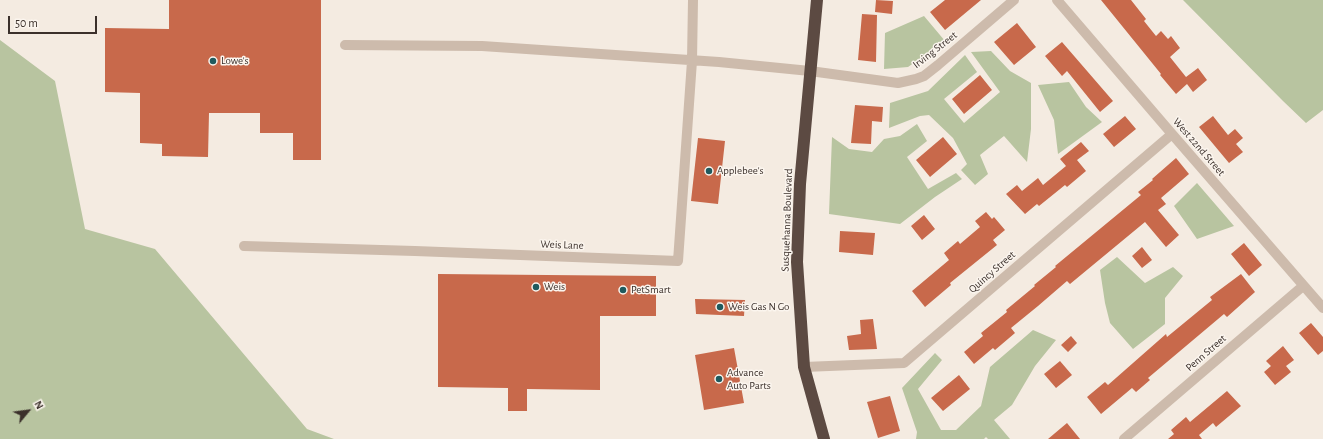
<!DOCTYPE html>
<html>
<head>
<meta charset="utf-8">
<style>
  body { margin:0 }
  #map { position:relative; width:1323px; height:439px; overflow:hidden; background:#f4ebe1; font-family:"Alegreya Sans",sans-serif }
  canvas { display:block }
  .north { position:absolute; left:8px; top:391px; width:40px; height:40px; -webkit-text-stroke:3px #fbf5ee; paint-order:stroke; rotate:61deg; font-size:11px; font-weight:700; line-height:16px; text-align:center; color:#3b302b }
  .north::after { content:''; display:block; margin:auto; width:14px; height:18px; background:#3b302b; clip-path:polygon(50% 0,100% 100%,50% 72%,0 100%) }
  .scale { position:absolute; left:8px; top:16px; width:89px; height:18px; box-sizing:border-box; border:2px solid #3b302b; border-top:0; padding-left:5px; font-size:12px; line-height:14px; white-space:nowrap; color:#3b302b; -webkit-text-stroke:3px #fbf5ee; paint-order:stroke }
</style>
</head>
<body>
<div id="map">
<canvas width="1323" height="439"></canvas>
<div class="north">N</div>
<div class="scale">50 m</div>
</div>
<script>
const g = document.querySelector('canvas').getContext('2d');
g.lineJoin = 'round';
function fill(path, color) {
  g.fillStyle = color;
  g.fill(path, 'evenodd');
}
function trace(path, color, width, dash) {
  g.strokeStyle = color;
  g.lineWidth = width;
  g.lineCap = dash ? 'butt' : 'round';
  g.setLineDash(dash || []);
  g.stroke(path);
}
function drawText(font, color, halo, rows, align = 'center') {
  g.font = font + ' "Alegreya Sans",sans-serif';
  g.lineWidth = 3;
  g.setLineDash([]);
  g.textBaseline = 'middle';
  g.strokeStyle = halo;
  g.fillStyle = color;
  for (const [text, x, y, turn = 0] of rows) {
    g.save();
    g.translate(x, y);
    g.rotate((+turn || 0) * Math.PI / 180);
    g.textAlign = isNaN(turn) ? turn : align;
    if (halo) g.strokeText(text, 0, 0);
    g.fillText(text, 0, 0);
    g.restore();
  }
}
fill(new Path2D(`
  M1183,0H1323V110L1306,123L1283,101Z
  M924,16L945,41L908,67L884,69L885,33Z
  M0,40L55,81L85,229L155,249L307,429L334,439H0Z
  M991,51L1010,71L1031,83V129L1027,162L1004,136L980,155L988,174L975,185L961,170L967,164L953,138L929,115L920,116L889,128L890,103L928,91L965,55L977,72L944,99L964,123L1000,92L971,52Z
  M1069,82L1086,107L1102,122L1058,154L1054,120L1038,85Z
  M917,124L927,141L907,157L928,189L956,173L962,179L935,197L900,224L829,214L832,137L849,149L872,152L884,139L900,136Z
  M1197,183L1234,226L1197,239L1174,206Z
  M1117,257L1145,283L1173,267L1183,276L1165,298V324L1133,349L1110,323L1105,303L1100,270Z
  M1033,330L1056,340L1035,366L1012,405L994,420L1010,439H988L986,437L984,439H916L917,432L902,388L935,353L942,360L918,389L941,430H956L981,406L990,367Z`), '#b8c4a0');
fill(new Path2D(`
  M169,0H321V160H293V133H260V113H209L208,157L162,156V144L140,143V93L105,92V28L169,29Z
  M876,0L893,1L892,14L875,12Z
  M945,0H981L945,30L930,12Z
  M1101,0H1131L1146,19L1144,21L1156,36L1161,31L1168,39L1171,36L1180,48L1170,57L1186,77L1198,68L1207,80L1193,92L1187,84L1176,94L1160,75L1161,74Z
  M862,14L877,15L876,62L858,60Z
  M1017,23L1036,47L1014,65L994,42Z
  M1062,42L1113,101L1100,112L1067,71L1062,76L1045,56Z
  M980,75L992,90L964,114L952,99Z
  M855,105L883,107L882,122L872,121L871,144L851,143Z
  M1125,116L1136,129L1114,147L1103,134Z
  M1213,116L1228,135L1235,129L1243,138L1236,144L1243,152L1229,163L1199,127Z
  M943,137L957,154L930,177L916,160Z
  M698,138L725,141L718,204L691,201Z
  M1081,142L1089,151L1077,160L1086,171L1067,187L1065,185L1039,206L1037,204L1025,214L1006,194L1017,185L1022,191L1038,178L1043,185L1066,166L1060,159Z
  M1176,158L1189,174L1161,198L1166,204L1158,210L1179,235L1166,247L1145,222L1070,284L1067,281L1038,306L1011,328L1015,333L995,350L993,348L974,364L964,352L983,336L981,333L1007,312L1006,310L1035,286L1034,285L1056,267L1055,266L1141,195L1138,192L1153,180L1152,179Z
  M986,212L992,219L994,217L1005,230L993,240L997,245L950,283L951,285L925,307L912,291L949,260L944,253L958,241L960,244L980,227L975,221Z
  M924,215L935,229L922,240L911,226Z
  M840,231L875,233L873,255L839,252Z
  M1244,243L1262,265L1249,276L1231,254Z
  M1142,247L1152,260L1142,268L1132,256Z
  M438,274L656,276V316H600V390L527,389V411H508V388L438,387Z
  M1241,274L1255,292L1227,317L1224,314L1148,378L1150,380L1136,392L1132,388L1101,414L1087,397L1105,382L1108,385L1166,334L1167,337L1212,300L1210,297Z
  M695,299L745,300L744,316L696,314Z
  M873,319L877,349L849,350L847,336L861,334L860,320Z
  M1311,323L1323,337V351L1318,355L1299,333Z
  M1071,336L1077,343L1068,352L1061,345Z
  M1283,346L1294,360L1286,366L1291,372L1275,385L1264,372L1271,366L1266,361Z
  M734,348L744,403L704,410L695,355Z
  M1060,361L1072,375L1056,388L1044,374Z
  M959,375L970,389L943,411L931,398Z
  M1227,391L1241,406L1216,427L1213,423L1199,435L1202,439H1168L1174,434L1171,430L1186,417L1190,422Z
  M890,396L900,431L878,438L867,402Z
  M1067,423L1080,439H1048Z`), '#c8694b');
trace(new Path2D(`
  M1057,0L1172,134L1323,308
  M345,45L482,46L719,62L810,71L898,83L916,79L924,76L938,65L1014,0
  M244,246L415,251L678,261L692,61L693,0
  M804,367L904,363L1172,134
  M1124,439L1303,286`), '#cdbbac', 10);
trace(new Path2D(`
  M817,0L800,184L797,262L804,367L824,439`), '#5c4a42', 12);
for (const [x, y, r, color] of [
  [213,61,4,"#1f5a5e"],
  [709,171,4,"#1f5a5e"],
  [536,287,4,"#1f5a5e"],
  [623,290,4,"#1f5a5e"],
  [720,307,4,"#1f5a5e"],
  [719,379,4,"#1f5a5e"]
]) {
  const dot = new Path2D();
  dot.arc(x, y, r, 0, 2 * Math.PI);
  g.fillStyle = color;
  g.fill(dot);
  trace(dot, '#fbf5ee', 1.5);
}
drawText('11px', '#3b302b', '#fbf5ee', [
  ["Irving Street",935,50,-38],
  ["West 22nd Street",1199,147,49],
  ["Susquehanna Boulevard",787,220,-88],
  ["Weis Lane",562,245,2],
  ["Quincy Street",992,272,-41],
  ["Penn Street",1206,353,-41]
]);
drawText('11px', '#3b302b', '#fbf5ee', [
  ["Lowe's",221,61],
  ["Applebee's",717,171],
  ["Weis",544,287],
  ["PetSmart",631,290],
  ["Weis Gas N Go",728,307],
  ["Advance",727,373],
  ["Auto Parts",727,386]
], 'left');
</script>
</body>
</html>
